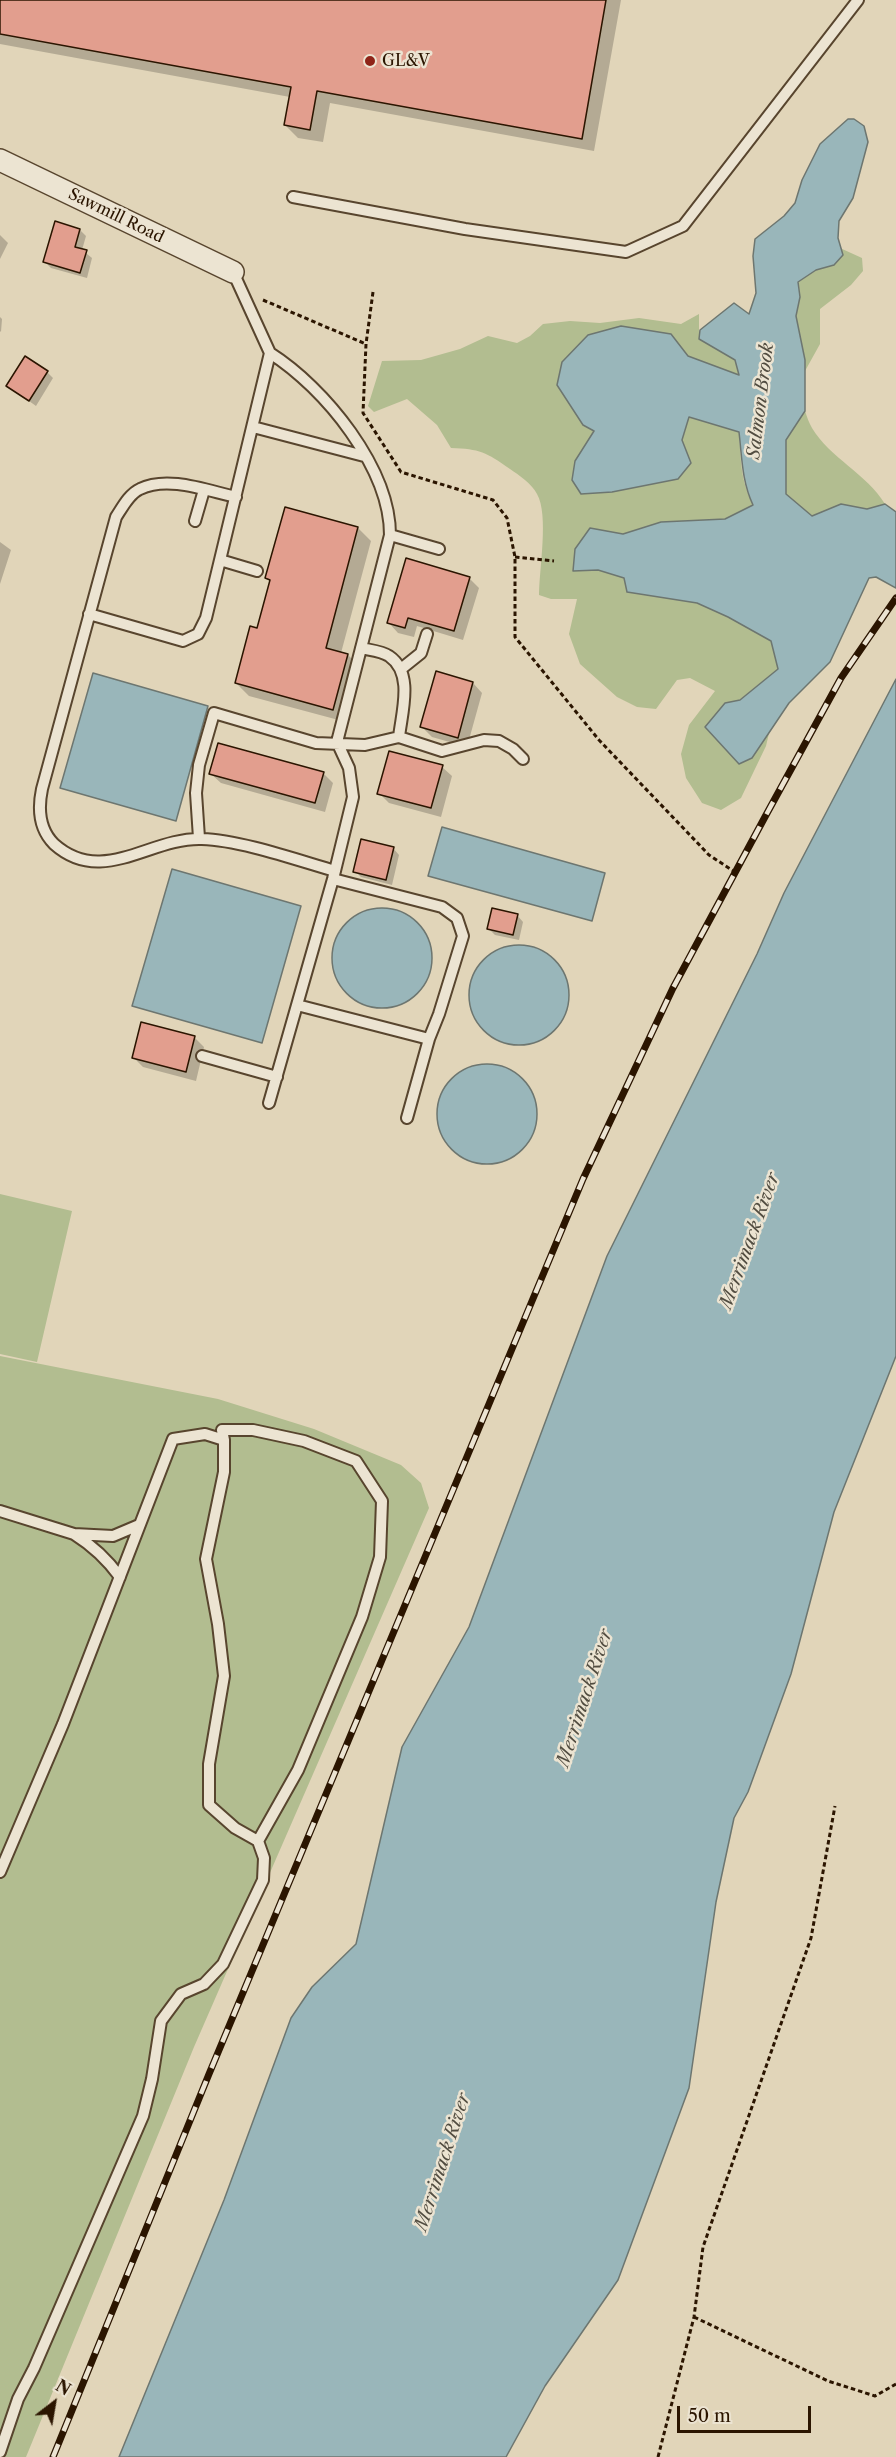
<!DOCTYPE html>
<html>
<head>
<meta charset="utf-8">
<style>
  body { margin:0 }
  #map { position:relative; width:896px; height:2457px; overflow:hidden; background:#e1d5b9; font-family:"Libre Caslon Text",serif }
  canvas { display:block }
  .north { position:absolute; left:24px; top:2373px; width:60px; height:60px; -webkit-text-stroke:4px #ece4d2; paint-order:stroke; rotate:31deg; font-size:16px; font-weight:700; line-height:24px; text-align:center; color:#2b1500 }
  .north::after { content:''; display:block; margin:auto; width:21px; height:27px; background:#2b1500; clip-path:polygon(50% 0,100% 100%,50% 72%,0 100%) }
  .scale { position:absolute; left:677px; top:2406px; width:134px; height:27px; box-sizing:border-box; border:3px solid #2b1500; border-top:0; padding-left:8px; font-size:18px; line-height:21px; white-space:nowrap; color:#2b1500; -webkit-text-stroke:4px #ece4d2; paint-order:stroke }
</style>
</head>
<body>
<div id="map">
<canvas width="896" height="2457"></canvas>
<div class="north">N</div>
<div class="scale">50 m</div>
</div>
<script>
const g = document.querySelector('canvas').getContext('2d');
g.lineJoin = 'round';
function fill(path, color) {
  g.fillStyle = color;
  g.fill(path, 'evenodd');
}
function trace(path, color, width, dash) {
  g.strokeStyle = color;
  g.lineWidth = width;
  g.lineCap = dash ? 'butt' : 'round';
  g.setLineDash(dash || []);
  g.stroke(path);
}
function drawText(font, color, halo, rows, align = 'center') {
  g.font = font + ' "Libre Caslon Text",serif';
  g.lineWidth = 5;
  g.setLineDash([]);
  g.textBaseline = 'middle';
  g.strokeStyle = halo;
  g.fillStyle = color;
  for (const [text, x, y, turn = 0] of rows) {
    g.save();
    g.translate(x, y);
    g.rotate((+turn || 0) * Math.PI / 180);
    g.textAlign = isNaN(turn) ? turn : align;
    if (halo) g.strokeText(text, 0, 0);
    g.fillText(text, 0, 0);
    g.restore();
  }
}
fill(new Path2D(`
  M840,248L862,258L863,271L851,285L820,309V344L805,371V360L796,316L800,297L798,282L816,270L834,265Z
  M699,314V339L735,360L740,376L688,356L671,334L572,406L583,425L595,431L575,461L691,463L682,441L689,417L739,432C741,457 740,483 754,505L725,519L661,522L623,534L590,529L573,571L598,570L624,578L628,592L697,603L728,617L771,641L778,669L740,700L725,703L752,758L770,729L766,746L741,798L721,810L702,803L686,778L681,754L689,725L715,691L690,678L677,680L656,709L637,707L617,697L580,664L569,634L577,599H551L539,595C539,569 549,515 537,494C532,484 519,475 510,469C486,452 480,449 451,448L437,425L407,399L374,412L368,406L382,361L421,360L460,349L488,336L517,343L530,336L543,324L570,321L600,323L639,318L681,324Z
  M805,411C807,417 809,423 812,428C829,457 867,474 885,504L867,509L841,504L812,516L786,495V440Z
  M0,1194L72,1211L37,1362L0,1354Z
  M0,1356L218,1399L314,1429L401,1465L421,1483L429,1508L194,2047L26,2457H0Z`), '#b2bd90');
const water = new Path2D(`
  M848,119H854L864,126L868,142L853,198L839,221L838,238L843,255L834,265L816,270L798,282L800,297L796,316L805,360V411L786,440V494L812,516L841,504L867,509L885,504L896,512V588L876,577L869,578L830,662L789,703L752,758L739,764L705,727L725,703L740,700L778,669L771,641L728,617L697,603L627,592L624,578L598,570L573,571L575,549L590,528L623,534L661,522L725,519L753,505C742,482 742,458 739,432L689,417L682,440L691,463L678,479L612,492L581,494L572,480L575,461L594,431L583,425L557,385L562,362L588,335L621,326L671,334L688,356L739,375L735,360L699,339L700,330L734,303L749,314L756,293L753,256L755,239L784,216L795,203L802,180L820,144Z
  M93,673L208,706L176,821L60,788Z
  M896,679V1356L834,1512L791,1674L748,1792L734,1818L716,1902L689,2088L618,2280L545,2386L506,2457H119L224,2200L291,2018L312,1987L356,1944L402,1747L469,1627L607,1256L757,954L784,893Z
  M442,827L605,873L592,921L428,876Z
  M172,869L301,906L262,1043L132,1006Z
  M332 958a50 50 0 1 1 100 0a50 50 0 1 1-100 0Z
  M469 995a50 50 0 1 1 100 0a50 50 0 1 1-100 0Z
  M437 1114a50 50 0 1 1 100 0a50 50 0 1 1-100 0Z`);
fill(water, '#99b6ba');
trace(water, '#6d7670', 1.5);
fill(new Path2D(`
  M0,0H621L594,151L330,103L323,142L298,138L285,125L290,97L0,44Z
  M80,230L86,236L82,250L92,258L87,278L51,268L45,262Z
  M0,235L8,243L0,259Z
  M0,317L2,319L1,332L0,331Z
  M47,372L53,378L36,406L8,386Z
  M358,528L371,541L341,653L348,655L361,668L346,722L249,696L236,683L258,630L271,582L267,578Z
  M0,542L11,550L0,584Z
  M469,578L479,588L463,640L417,626L414,637L398,633L389,623Z
  M473,683L482,693L467,747L432,737L422,727Z
  M442,767L452,776L441,817L389,803L379,793Z
  M323,773L333,783L325,812L221,783L211,774Z
  M393,848L399,855L392,885L361,877L355,871Z
  M517,915L523,922L519,940L495,935L489,929Z
  M194,1037L204,1047L196,1081L143,1067L133,1057Z`), '#0003');
const building = new Path2D(`
  M0,0H606L582,139L317,91L310,130L284,125L291,87L0,34Z
  M55,221L80,229L75,247L87,250L80,273L43,262Z
  M25,356L48,371L29,401L6,386Z
  M285,507L358,527L326,648L348,654L333,710L235,683L250,626L257,628L270,580L265,578Z
  M406,558L470,577L454,631L408,618L405,628L387,623Z
  M436,671L473,682L458,738L420,727Z
  M218,743L324,772L315,803L209,774Z
  M389,751L443,765L431,808L377,794Z
  M361,839L394,847L386,880L353,872Z
  M492,908L518,914L513,935L487,929Z
  M141,1022L195,1036L186,1072L132,1058Z`);
fill(building, '#e29e8e');
trace(building, '#2b1500', 1.5);
const lane = new Path2D(`
  M293,197L465,229L626,252L683,226L858,0
  M253,427L364,456
  M236,497C208,491 168,475 140,489C129,494 122,508 116,517L42,789C38,808 39,829 54,844C102,887 150,837 202,839C240,840 297,860 335,871
  M195,521L204,490
  M390,535L439,549
  M220,560L257,571
  M89,614L183,641L198,634L206,618L270,353L233,272
  M401,669L421,653L427,634
  M399,737L442,751L484,740L499,741L513,749L523,759
  M199,838L196,793L199,765L214,713L316,743L365,745L399,737C402,711 414,673 389,656C382,651 369,650 361,648
  M297,1005L429,1039L439,1014L463,936L457,918L442,907L333,879
  M202,1056L277,1077
  M269,1103L333,879L353,797L349,768L337,742L390,535C390,468 325,388 270,353
  M407,1118L429,1039
  M0,1511L74,1534L113,1536L139,1525
  M74,1534C93,1546 107,1559 120,1577
  M0,1872L63,1724L173,1439L205,1434L224,1440V1472L206,1559L218,1624L224,1676L209,1764V1805L235,1828L258,1841L298,1770L362,1617L380,1557L382,1501L356,1461L304,1441L253,1430H222L224,1440
  M0,2452L18,2399L34,2368L143,2116L152,2079L161,2021L181,1994L204,1984L223,1964L263,1880L264,1858L258,1841`);
const street = new Path2D(`
  M0,160L233,272`);
trace(lane, '#58452e', 14);
trace(street, '#58452e', 24);
trace(new Path2D(`
  M373,292L366,344L363,413L401,472L493,500L507,518L515,557V637L599,740L709,855L735,872
  M263,300L366,344
  M515,557L554,561
  M694,2317L828,2381L875,2396L896,2384
  M658,2457L694,2317L703,2247L811,1938L835,1806`), '#2b1500', 3, [4.5, 3]);
trace(lane, '#ece4d2', 10);
trace(street, '#ece4d2', 21);
const rail = new Path2D(`
  M53,2457L209,2074L583,1179L673,988L766,815L841,678L896,598`);
trace(rail, '#2b1500', 7);
trace(rail, '#ece4d2', 4.5, [14]);
for (const [x, y, r, color] of [
  [370,61,6,"#8f2418"]
]) {
  const dot = new Path2D();
  dot.arc(x, y, r, 0, 2 * Math.PI);
  g.fillStyle = color;
  g.fill(dot);
  trace(dot, '#ece4d2', 2);
}
drawText('16px', '#2b1500', '#ece4d2', [
  ["GL&V",382,61]
], 'left');
drawText('16px', '#2b1500', '#ece4d2', [
  ["Sawmill Road",116,216,26]
]);
drawText('italic 18px', '#524d41', '#ece4d2', [
  ["Salmon Brook",761,401,-83],
  ["Merrimack River",750,1241,-70],
  ["Merrimack River",585,1698,-72],
  ["Merrimack River",443,2162,-72]
]);
</script>
</body>
</html>
